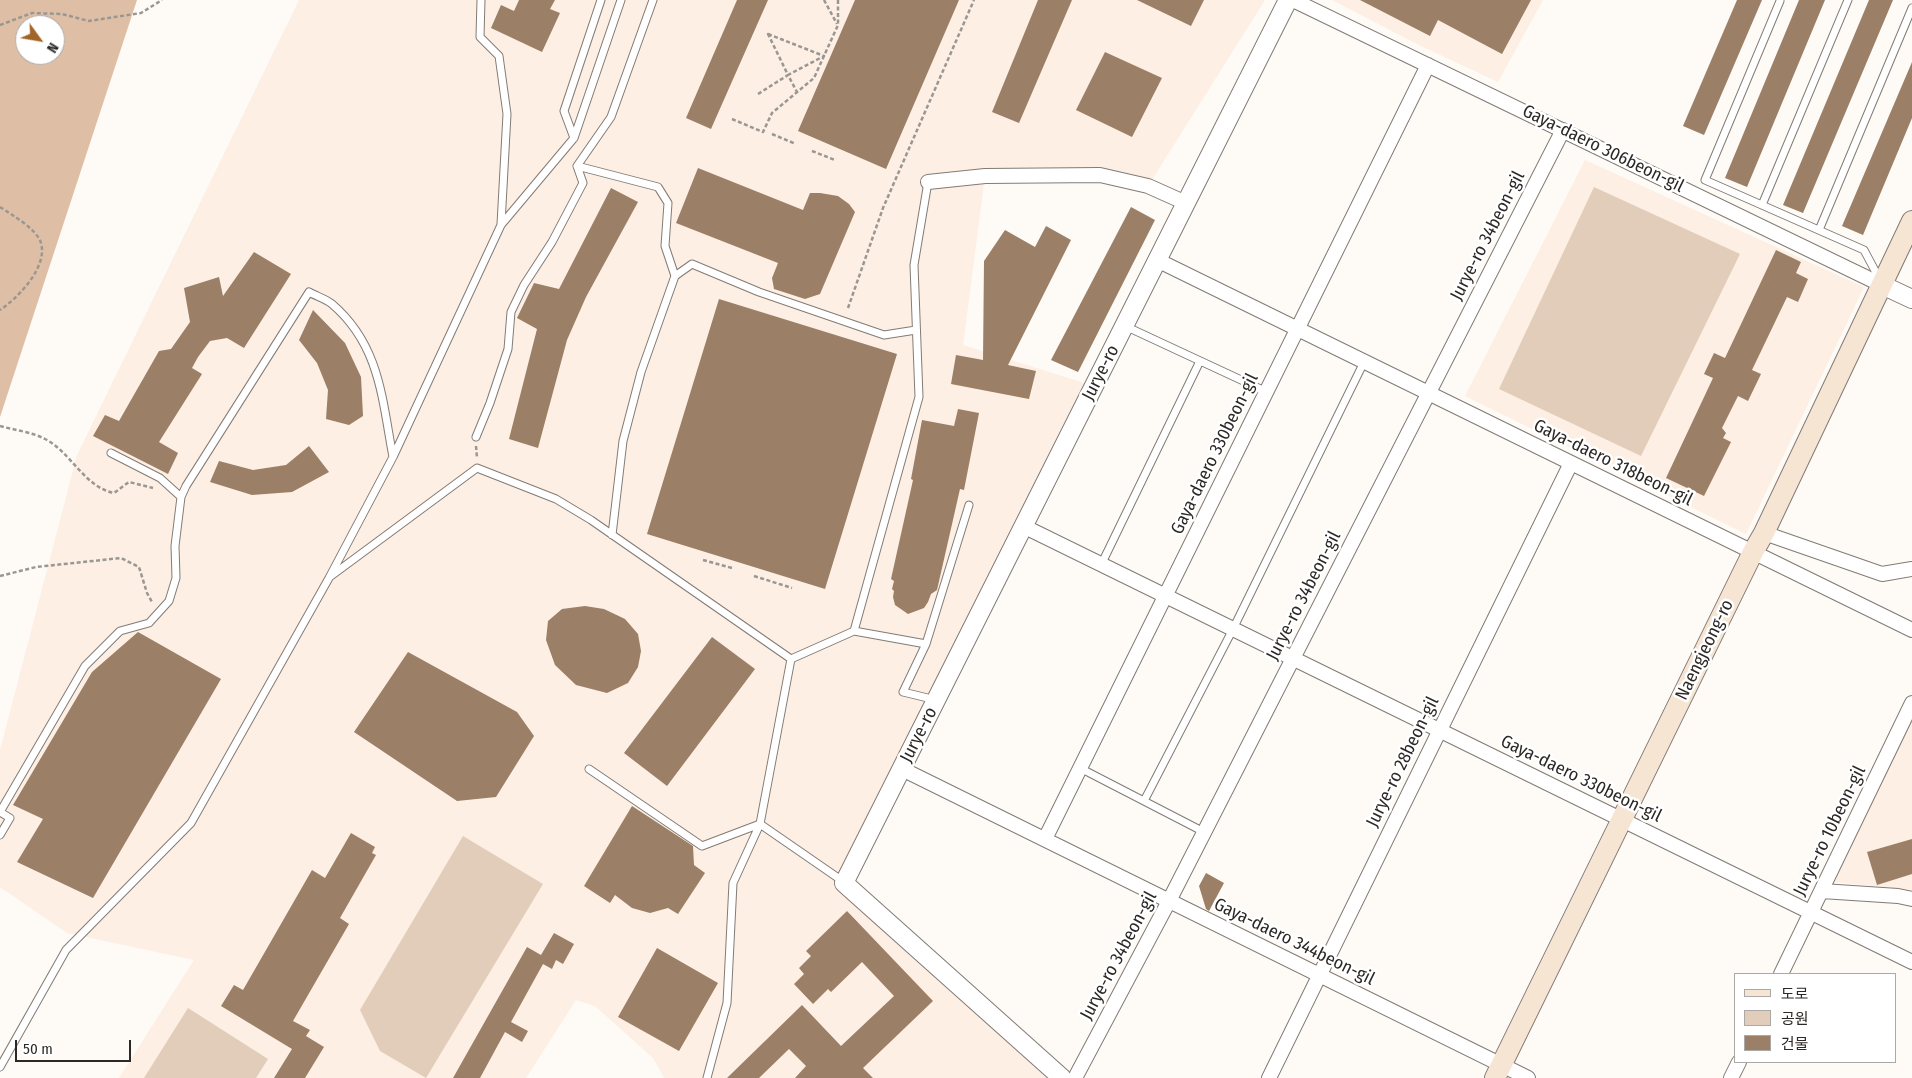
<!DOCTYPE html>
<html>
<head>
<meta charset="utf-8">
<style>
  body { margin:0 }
  #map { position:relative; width:1912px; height:1078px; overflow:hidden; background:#fefaf6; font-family:"Fira Sans Condensed","Noto Sans KR",sans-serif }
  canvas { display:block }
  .legend { position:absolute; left:1734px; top:973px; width:162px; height:90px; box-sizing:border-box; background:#fff; border:1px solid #aaa9a8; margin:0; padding:6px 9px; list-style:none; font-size:15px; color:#2b2826 }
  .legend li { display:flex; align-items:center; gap:10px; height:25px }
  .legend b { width:25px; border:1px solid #aaa9a8 }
  .north { position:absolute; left:15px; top:15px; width:50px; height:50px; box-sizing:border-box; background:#fff; border:1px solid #aaa9a8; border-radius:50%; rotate:122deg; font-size:14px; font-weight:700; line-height:20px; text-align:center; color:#2b2826 }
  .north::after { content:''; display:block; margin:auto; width:18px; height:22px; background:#a16627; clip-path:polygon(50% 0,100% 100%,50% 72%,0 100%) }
  .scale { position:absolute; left:15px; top:1040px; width:116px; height:22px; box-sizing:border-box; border:2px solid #2b2826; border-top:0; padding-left:6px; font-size:15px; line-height:18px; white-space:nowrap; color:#2b2826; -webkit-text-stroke:4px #fff; paint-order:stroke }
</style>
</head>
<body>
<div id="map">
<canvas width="1912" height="1078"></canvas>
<ul class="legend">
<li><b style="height:6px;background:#f7e5d4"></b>도로</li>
<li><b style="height:14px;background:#e2cdba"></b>공원</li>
<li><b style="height:14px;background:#9b7f66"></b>건물</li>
</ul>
<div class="north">N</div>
<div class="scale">50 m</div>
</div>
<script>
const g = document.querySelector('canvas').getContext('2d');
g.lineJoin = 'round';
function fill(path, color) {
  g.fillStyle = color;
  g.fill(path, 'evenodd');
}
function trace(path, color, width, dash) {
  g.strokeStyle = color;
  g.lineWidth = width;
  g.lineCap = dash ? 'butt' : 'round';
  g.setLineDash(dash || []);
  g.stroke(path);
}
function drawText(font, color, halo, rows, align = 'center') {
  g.font = font + ' "Fira Sans Condensed",sans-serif';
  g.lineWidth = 5;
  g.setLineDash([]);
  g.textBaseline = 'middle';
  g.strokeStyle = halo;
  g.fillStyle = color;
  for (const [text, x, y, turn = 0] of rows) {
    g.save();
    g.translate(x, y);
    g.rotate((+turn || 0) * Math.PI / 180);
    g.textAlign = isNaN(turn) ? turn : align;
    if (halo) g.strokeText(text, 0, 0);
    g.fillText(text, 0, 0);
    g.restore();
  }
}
fill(new Path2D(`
  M299,0H1265L1148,186L985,176L963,345L1094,386L844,882L1062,1078H664L653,1058L595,1006L576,1000L526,1078H119L194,960L67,933L0,887V750L77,455Z
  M1332,0H1543L1498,82L1417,44Z
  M1585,160L1864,287L1746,534L1465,396Z
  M1912,718V890L1834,882Z`), '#fdefe3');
fill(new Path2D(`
  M1594,187L1740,254L1641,456L1499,389Z
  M463,836L543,884L426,1078L380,1051L360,1010Z
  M188,1008L268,1059L256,1078H144Z`), '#e2cdba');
fill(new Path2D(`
  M0,0H137L0,417ZM25,25H55V55H25Z`), '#debfa5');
fill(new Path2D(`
  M519,0H555L550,9L560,13L542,52L491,28L501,5L514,11Z
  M737,0H768L711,129L686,118Z
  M855,0H959L886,169L798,131Z
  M1038,0H1072L1019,123L992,112Z
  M1137,0H1204L1191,26Z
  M1360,0H1531L1502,54L1438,20L1430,36Z
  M1737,0H1762L1704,135L1683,126Z
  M1799,0H1825L1747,187L1725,178Z
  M1869,0H1893L1803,213L1783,205Z
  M1105,52L1162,78L1132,137L1076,110Z
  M1912,62V118L1863,235L1842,226Z
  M698,168L803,210L810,193H820L838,196L849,204L855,212L820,294L805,299L774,289L772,278L778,263L676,223Z
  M611,188L638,202L586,297L567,340L538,448L509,439L537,329L517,318L534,283L559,289Z
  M1131,207L1155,220L1078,372L1051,360Z
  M1046,226L1071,240L1008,365L1036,371L1029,399L951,384L956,355L983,360L984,261L1005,230L1035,247Z
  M1776,250L1801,262L1796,273L1808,279L1798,302L1787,297L1752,370L1761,374L1748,401L1738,396L1722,428L1726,433L1723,438L1731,442L1704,496L1666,478L1713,378L1704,374L1714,353L1725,358Z
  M254,252L291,274L244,348L227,338L210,341L198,357L192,368L202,374L159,442L178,453L168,474L93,436L105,415L119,421L159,351L171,349L190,322L184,288L219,277L223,296Z
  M719,299L897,354L825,589L647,534Z
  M313,310L345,343L361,377L363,416L349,425L326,419L328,390L317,363L299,340Z
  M958,409L979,413L964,490L960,489L937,590L931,594L928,602L924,608L908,614L895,605L893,597L894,591L892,589L894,581L891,579L913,480L911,479L922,420L954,426Z
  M309,446L329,472L292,492L252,495L210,482L219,461L253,470L286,465Z
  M585,606L604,609L625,619L638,634L641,651L638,667L628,683L607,693L576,685L555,665L546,640L548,621L562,609Z
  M138,632L221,679L93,898L17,862L43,819L13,805L92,672Z
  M712,637L755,669L667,786L624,753Z
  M408,652L517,712L534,736L496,797L457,801L354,732Z
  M632,806L693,846L694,865L705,873L678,914L668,908L650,913L632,908L615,895L610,903L584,886Z
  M351,833L375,847L372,853L376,855L340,918L349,924L293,1021L310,1030L306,1036L324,1047L305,1078H274L292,1049L221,1006L234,985L243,990L312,870L325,878Z
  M1912,839V874L1877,885L1867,852Z
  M1206,873L1224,883L1209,911L1206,909L1199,886Z
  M847,911L933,1001L863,1068L873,1078H795L806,1066L789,1049L759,1078H727L802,1005L841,1046L894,996L862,962L831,992L828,989L813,1004L794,984L804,974L799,968L811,956L806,951Z
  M554,933L574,944L563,964L556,960L552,969L543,964L511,1022L528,1031L522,1042L505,1032L480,1078H453L527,947L541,955Z
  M657,948L718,983L679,1051L618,1017Z`), '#9b7f66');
const service = new Path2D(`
  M481,0L480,37L499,56L507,114L501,224
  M1780,1L1705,180L1864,250L1880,280
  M574,138L564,111L601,0
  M577,166L658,187L668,203L665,246L675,276L692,264L759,292L884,335L916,330
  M577,166L611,117L653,0
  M1762,205L1848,0
  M1819,230L1912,8
  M1125,326L1267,392
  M476,437L490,403L508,349L511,312L524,285L552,242L583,183L577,166
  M111,453L160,478L181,497
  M612,535L623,441L641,372L675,276
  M1101,565L1200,361
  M331,576L477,468L556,499L591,520L791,659L854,631L919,397L914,265L928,182
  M854,631L926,644L903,692L936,700
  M926,644L969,505
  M1080,768L1204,832
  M589,769L702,846L760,824
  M1144,801L1233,629L1364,362
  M760,824L844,882
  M0,835L10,818L0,812L85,666L120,631L149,623L169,601L176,578L175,546L181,497L186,486L309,292C316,296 326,299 332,304C380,345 382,399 393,457
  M0,1067L66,950L191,823L329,578L393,457L501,225L574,138L621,0
  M707,1078L727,1003L733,883L760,824L791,659`);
const minor = new Path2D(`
  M1293,0L1882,285
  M928,182L985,176L1100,175L1148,186L1186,203
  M1157,260L1912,630
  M1023,526L1912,962
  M1764,533L1882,574L1912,569
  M902,769L1528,1078
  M1045,839L1428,65
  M1822,891L1898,896L1912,899
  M1781,974L1912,703
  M1075,1078L1169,901L1563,130
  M1269,1078L1571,463
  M1731,1078L1739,1062`);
const tertiary = new Path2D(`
  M1882,285L1912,299
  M1062,1078L844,883L1288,0`);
const secondary = new Path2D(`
  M1495,1078L1753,552L1764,533L1912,221`);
trace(service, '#827b76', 9);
trace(minor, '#827b76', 16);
trace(tertiary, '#827b76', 20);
trace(secondary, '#827b76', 22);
trace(new Path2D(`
  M824,0L837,24
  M0,25L32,13L62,14L89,21L141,13L162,0
  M768,34L824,56L788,75Z
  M758,94L788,75L797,92
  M732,119L763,132L772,113L814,78L838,25V0
  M772,134L796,144
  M812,151L835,160
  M0,207C12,215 37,229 41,243C48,267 18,298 0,310
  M848,308L883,208L974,0
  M0,426C14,430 32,432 45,439C71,452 84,487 114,493L129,482L153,488
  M476,446L477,458
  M703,560L732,568
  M0,576L36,567L121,558L139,567L147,593L152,602
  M754,576L792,588`), '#9a9793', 2.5, [4, 2.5]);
trace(service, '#fff', 7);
trace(minor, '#fff', 14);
trace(tertiary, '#fff', 18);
trace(secondary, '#f7e5d4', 20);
drawText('18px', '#2b2826', '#fff', [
  ["Gaya-daero 306beon-gil",1603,149,26],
  ["Jurye-ro 34beon-gil",1488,236,-63],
  ["Jurye-ro",1101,373,-63],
  ["Gaya-daero 330beon-gil",1215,454,-64],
  ["Gaya-daero 318beon-gil",1613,463,26],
  ["Jurye-ro 34beon-gil",1304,596,-63],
  ["Naengjeong-ro",1705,650,-64],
  ["Jurye-ro",919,735,-63],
  ["Jurye-ro 28beon-gil",1403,762,-64],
  ["Gaya-daero 330beon-gil",1581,779,26],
  ["Jurye-ro 10beon-gil",1830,831,-64],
  ["Gaya-daero 344beon-gil",1294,942,26],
  ["Jurye-ro 34beon-gil",1119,956,-62]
]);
</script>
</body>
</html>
